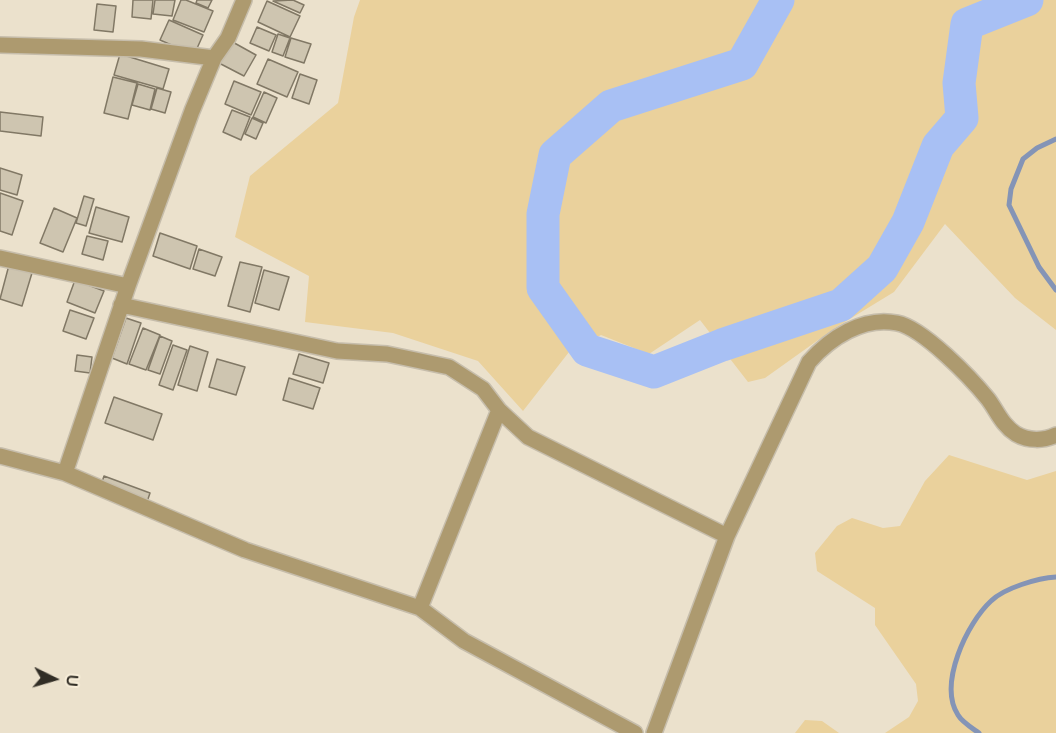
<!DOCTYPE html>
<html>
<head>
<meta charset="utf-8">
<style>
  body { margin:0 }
  #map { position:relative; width:1056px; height:733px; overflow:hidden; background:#ebe1cc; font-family:"Varela Round",sans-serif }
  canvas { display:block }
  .north { position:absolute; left:24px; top:649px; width:60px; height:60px; -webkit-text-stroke:4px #f8eed9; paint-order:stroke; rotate:95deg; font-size:16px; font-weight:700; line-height:24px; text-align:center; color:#312d25 }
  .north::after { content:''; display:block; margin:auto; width:21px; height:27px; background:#312d25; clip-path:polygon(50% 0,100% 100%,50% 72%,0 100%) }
</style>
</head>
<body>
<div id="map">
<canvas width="1056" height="733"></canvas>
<div class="north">U</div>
</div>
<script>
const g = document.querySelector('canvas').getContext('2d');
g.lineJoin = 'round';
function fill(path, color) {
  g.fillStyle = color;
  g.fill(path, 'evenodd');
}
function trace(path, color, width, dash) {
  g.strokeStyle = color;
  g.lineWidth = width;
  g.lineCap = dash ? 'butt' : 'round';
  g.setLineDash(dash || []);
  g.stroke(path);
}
fill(new Path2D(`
  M360,0H1056V330L1015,298L945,224L894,292L835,328L765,378L748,382L700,320L649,354L601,335L569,352L523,411L478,361L393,333L305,322L309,276L235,237L250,176L338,103L354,17Z
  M949,455L1027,480L1056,471V733H885L909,717L918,701L916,684L875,625V608L817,571L815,553L837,526L852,518L883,528L900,526L925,481Z
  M805,720L822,721L839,733H795Z`), '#ead19c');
trace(new Path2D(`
  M1056,139L1037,148L1023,159L1011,189L1009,205L1039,267L1056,290
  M979,733C972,728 962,722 958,715C938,684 967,623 991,601C1004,588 1038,578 1056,577`), '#8494b6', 5);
trace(new Path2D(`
  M778,0L742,64L611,106L555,155L543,214V288L587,350L654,372L722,345L841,305L882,268L908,222L938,146L962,118L959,83L967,24L1027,0`), '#a8c0f4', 33);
const building = new Path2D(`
  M133,0H153L151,19L132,17Z
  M155,0H175L172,16L153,14Z
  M181,0H186L213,11L204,32L173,20Z
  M197,0H212L208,8L196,3Z
  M293,0L304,5L300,13L273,1Z
  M267,1L300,16L290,37L258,22Z
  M97,4L116,6L113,32L94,30Z
  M169,20L203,35L194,55L160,40Z
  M257,27L276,35L269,51L250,43Z
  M278,34L290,38L283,56L272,52Z
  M291,38L311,44L304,63L285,57Z
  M229,40L256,55L244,76L217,62Z
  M120,54L169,69L163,89L114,75Z
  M268,59L298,72L287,97L257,84Z
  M300,74L317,80L309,104L292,98Z
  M113,77L137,83L128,119L104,113Z
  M234,81L261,92L251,115L225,104Z
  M138,84L155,89L150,110L132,105Z
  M157,88L171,92L165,113L151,109Z
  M264,92L277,98L266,123L253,117Z
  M232,110L250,117L241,140L223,132Z
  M0,112L43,117L41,136L0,131Z
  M252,118L263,123L256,139L245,134Z
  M0,168L22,175L17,195L0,190Z
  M0,193L23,201L12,235L0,231Z
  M84,196L94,199L86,226L76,223Z
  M96,207L129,217L122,242L89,233Z
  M54,208L77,218L63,252L40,243Z
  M160,233L197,246L190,269L153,256Z
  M87,236L108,241L103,260L82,254Z
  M199,249L222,257L215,276L193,269Z
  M240,262L262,267L250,312L228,306Z
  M9,265L32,273L22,306L0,299Z
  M264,270L289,277L279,310L255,303Z
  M75,280L104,291L95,313L67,302Z
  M70,310L94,318L86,339L63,331Z
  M126,318L141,323L127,364L112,358Z
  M143,328L160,335L146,370L129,364Z
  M160,336L172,341L160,374L148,370Z
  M173,345L187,350L173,390L159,385Z
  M190,346L208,352L197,391L178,385Z
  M299,354L329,363L323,383L293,374Z
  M77,355L92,357L90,373L75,371Z
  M217,359L245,367L236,395L209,387Z
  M289,378L320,388L313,409L283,400Z
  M114,397L162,414L153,440L105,423Z
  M104,476L150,493L146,505L100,488Z`);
fill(building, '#cec5b0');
trace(building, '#817865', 1.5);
const minor = new Path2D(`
  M0,45L141,49L214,58
  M0,258L128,286
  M121,305L337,351L387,354L449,367L483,389L499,410L528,437L727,536L809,362C830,338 863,316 897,323C923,328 971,378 988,399C997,411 1002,425 1016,434C1028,441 1044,441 1056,435
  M0,456L65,473L245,550L420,608L464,641L635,733
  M65,473L128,286L192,111L214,58L228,38L244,0
  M420,608L499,410
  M654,733L727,536`);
trace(minor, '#c6bdab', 18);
trace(minor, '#ad9a6f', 15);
</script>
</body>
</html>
